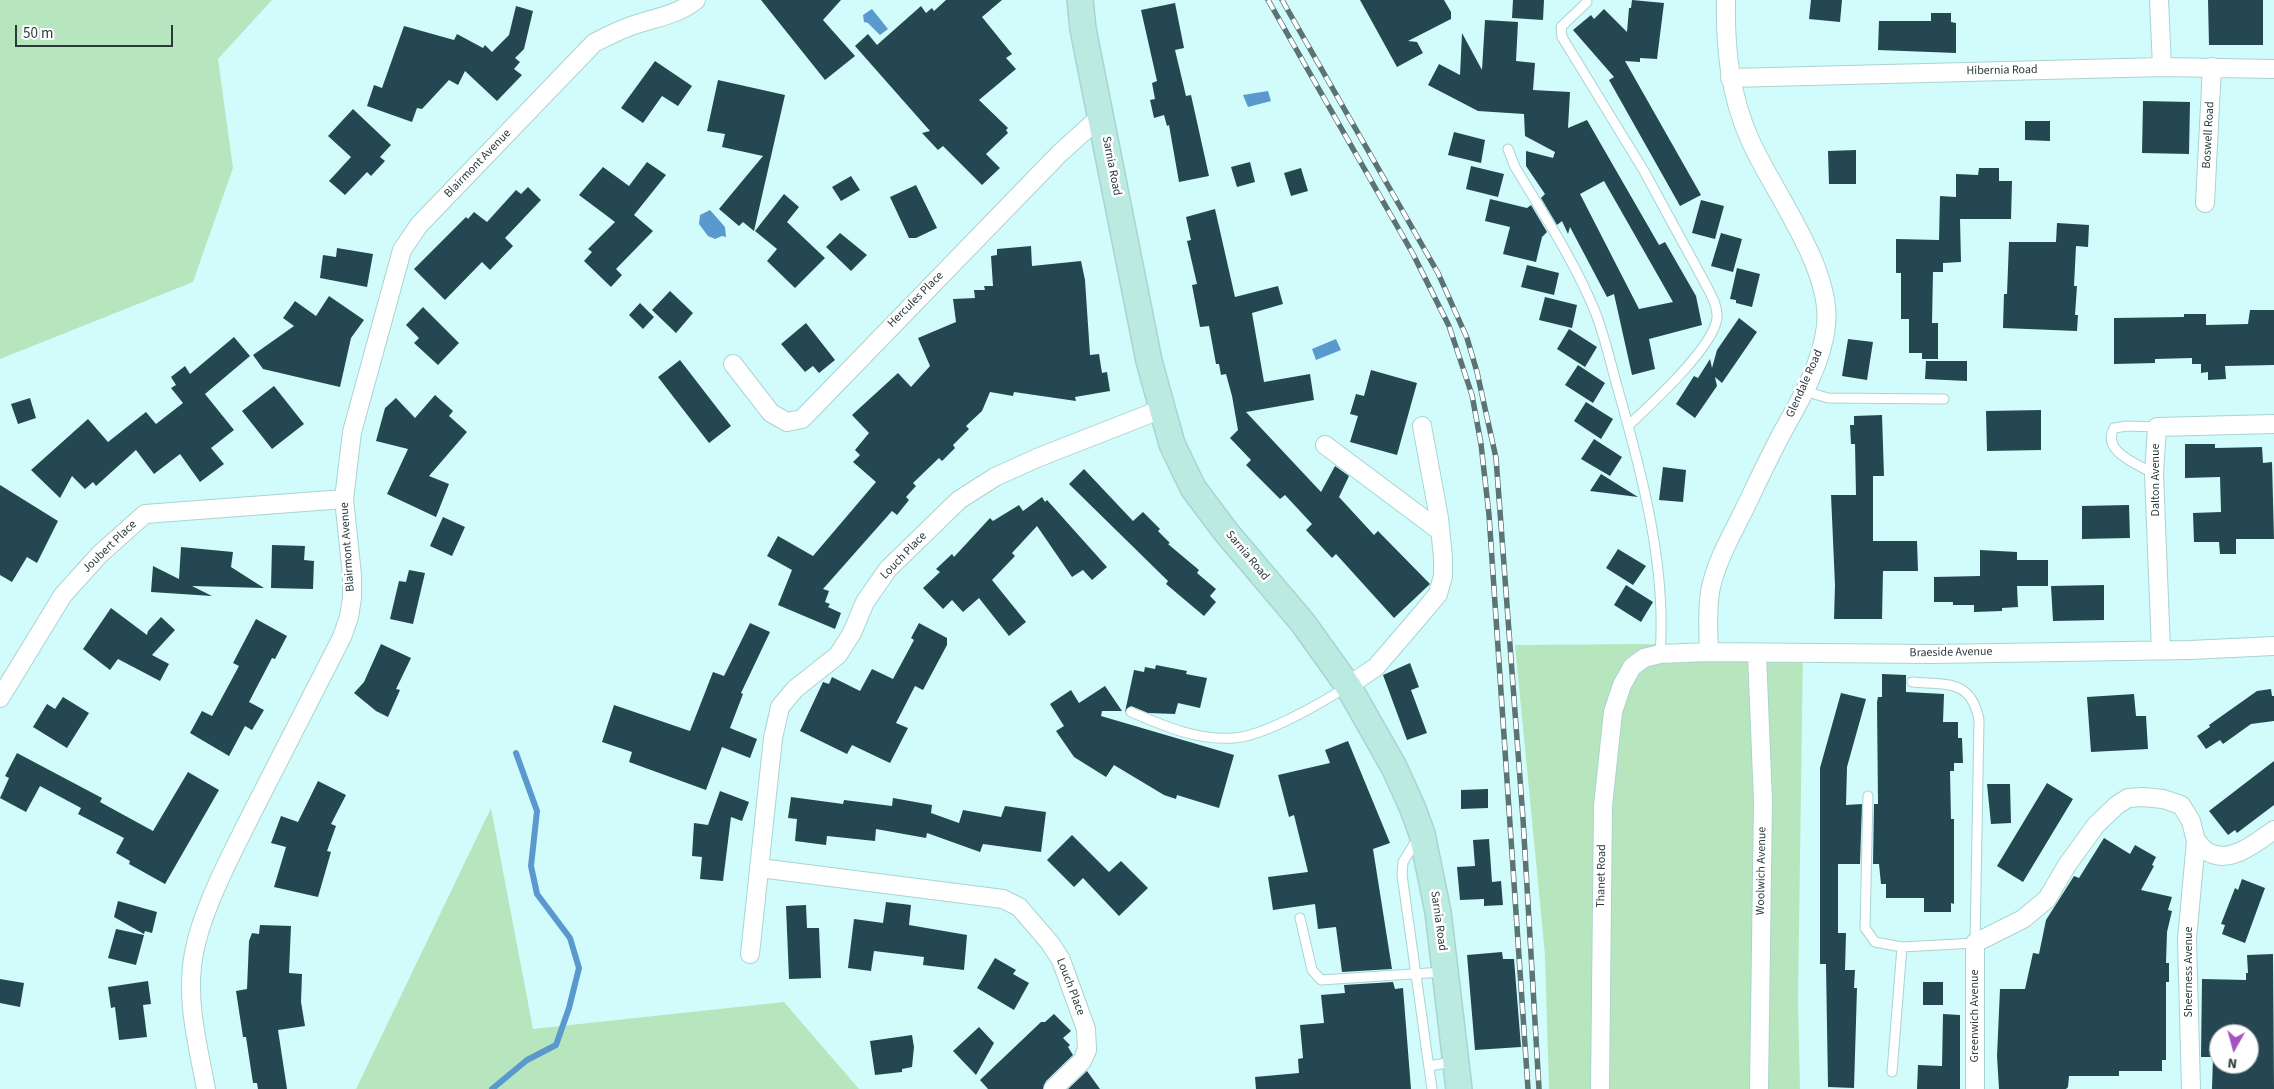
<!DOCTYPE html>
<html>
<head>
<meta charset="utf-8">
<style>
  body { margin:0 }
  #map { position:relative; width:2274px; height:1089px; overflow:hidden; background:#d2fcfc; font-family:"Source Sans 3",sans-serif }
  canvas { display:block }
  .north { position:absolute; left:2209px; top:1024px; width:50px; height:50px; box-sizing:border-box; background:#fff; border:1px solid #aab0b1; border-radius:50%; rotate:187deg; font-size:14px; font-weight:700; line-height:20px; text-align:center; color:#2a3a3b }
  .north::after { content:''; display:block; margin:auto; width:18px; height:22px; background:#a651c0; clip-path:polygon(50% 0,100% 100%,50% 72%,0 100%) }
  .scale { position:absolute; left:15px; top:25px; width:158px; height:22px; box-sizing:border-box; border:2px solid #2a3a3b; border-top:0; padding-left:6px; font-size:15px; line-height:18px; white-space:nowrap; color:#2a3a3b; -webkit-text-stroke:4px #fff; paint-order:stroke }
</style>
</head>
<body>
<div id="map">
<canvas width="2274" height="1089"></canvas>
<div class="north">N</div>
<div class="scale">50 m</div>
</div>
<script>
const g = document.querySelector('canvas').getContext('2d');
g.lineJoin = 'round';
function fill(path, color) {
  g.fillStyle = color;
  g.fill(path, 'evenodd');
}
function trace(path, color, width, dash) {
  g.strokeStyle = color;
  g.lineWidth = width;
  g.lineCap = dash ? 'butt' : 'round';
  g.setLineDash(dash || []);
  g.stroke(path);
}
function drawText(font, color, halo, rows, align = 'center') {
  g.font = font + ' "Source Sans 3",sans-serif';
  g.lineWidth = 5;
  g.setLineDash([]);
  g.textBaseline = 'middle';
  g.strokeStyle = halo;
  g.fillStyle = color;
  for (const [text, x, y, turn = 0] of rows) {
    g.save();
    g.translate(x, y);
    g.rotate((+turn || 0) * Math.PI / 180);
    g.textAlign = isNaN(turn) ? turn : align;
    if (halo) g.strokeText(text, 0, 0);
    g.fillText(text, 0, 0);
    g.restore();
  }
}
fill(new Path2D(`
  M0,0H272L218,59L233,168L193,282L0,359Z
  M1644,644L1803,647L1798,1002L1800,1089H1549L1545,955L1515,645Z
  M491,808L533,1029L784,1002L859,1089H356Z`), '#b7e6be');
fill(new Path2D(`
  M872,9L888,29L880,35L868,23L864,22L863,15Z
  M1268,91L1271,101L1248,107L1243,95Z
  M710,210L725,227L726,237L722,236L715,239L708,236L699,224L700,215Z
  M1336,339L1341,350L1316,360L1312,349Z`), '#5a99cd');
trace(new Path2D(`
  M492,1089L527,1060L556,1045L569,1008L579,968L570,938L537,894L531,866L537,811L516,753`), '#5a99cd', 6);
fill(new Path2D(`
  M761,0H841L823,20L855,56L825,80Z
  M946,0H1002L982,17L1012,54L1006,58L1016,69L979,100L1008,128L1006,130L1008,133L986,154L1000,168L982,185L943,146L938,150L922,133L930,131L855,46L868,34L877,45L921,6L926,13L932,8L934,11Z
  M1360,0H1444L1451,12V19L1408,41L1417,42L1423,53L1397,67Z
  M1513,0H1544L1543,20L1512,18Z
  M1632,0L1664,3L1657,59L1640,58V62L1625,61L1701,195L1680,206L1609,80L1614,77L1573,30L1591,15L1594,19L1604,9L1627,32L1629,8H1631Z
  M1811,0H1842L1840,22L1809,19Z
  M2208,0H2263V45H2209Z
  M1175,3L1184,48L1175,50L1186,96L1191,95L1209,176L1179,182L1169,125L1167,126L1164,115L1154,118L1150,100L1155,99L1152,83L1157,81L1141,10Z
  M516,6L533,11L524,49L515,58L520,62L514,69L522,75L497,101L465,71L458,85L449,80L422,109L417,108L412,122L367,106L374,85L382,88L404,26L454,40L457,34L483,48L485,45L492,52L509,35Z
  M1931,13H1951V22L1956,23V53L1878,50L1879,21H1931Z
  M1485,20L1518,22L1516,61L1535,63L1533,90L1570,92L1568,128L1587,120L1659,245L1665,242L1696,296L1702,325L1649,339L1655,369L1632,375L1614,294L1607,297L1570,227L1568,234L1562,221L1557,225L1541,198L1545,194L1526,166V151L1553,158L1555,152L1525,136L1524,114L1478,111L1428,85L1439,64L1460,75L1462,33L1482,70ZM1604,181L1673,302L1639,309L1580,194Z
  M655,61L692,86L678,106L662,96L643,123L621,108Z
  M718,80L785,95L754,231L743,222L739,226L719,209L763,156L722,147L725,134L707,131Z
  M2143,101L2190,102L2189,154L2142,153Z
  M353,109L391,145L380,157L385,161L371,176L367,172L345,195L329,181L351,157L328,136Z
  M2025,121H2050V141L2025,140Z
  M1454,132L1485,140L1481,163L1448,155Z
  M1856,150V184H1829L1828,151Z
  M647,162L666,175L634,215L653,231L616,269L622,275L611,287L584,261L592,252L588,249L615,222L579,195L603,167L629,186Z
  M1250,162L1255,182L1237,187L1231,167Z
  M1471,166L1504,174L1498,197L1466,189Z
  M1301,168L1308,191L1291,196L1284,173Z
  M1979,168H1999V181H2012L2011,219H1960L1961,262L1943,263V272H1933L1932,323H1938V359H1922V353H1909V319H1901V273H1896V239L1939,240L1940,196L1956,197V174L1978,175Z
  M851,176L860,190L841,201L832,187Z
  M916,185L937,228L916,238H909L890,197Z
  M528,187L541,200L505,238L513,246L490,270L482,262L445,300L414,269L466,217L468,219L474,212L487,222L516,190L521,194Z
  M784,194L799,207L787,222L825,258L795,288L767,261L777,249L755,231Z
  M1490,199L1527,208L1531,205L1547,232L1542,237L1536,262L1503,254L1510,227L1485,221Z
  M1701,200L1724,206L1715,239L1692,233Z
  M1215,209L1235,297L1278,286L1283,304L1252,313L1264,382L1310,374L1314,400L1246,412L1321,492L1335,466L1349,476L1339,497L1374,535L1378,531L1430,584L1394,618L1336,554L1332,558L1306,530L1312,524L1285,495L1280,499L1246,465L1251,460L1230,438L1238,430L1232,396L1226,374L1221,375L1219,364H1216L1209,326L1200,327L1192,285L1197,284L1187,241L1191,240L1186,217Z
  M2057,223L2089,225L2088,247L2076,246L2074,286H2077L2075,315H2078L2077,331L2003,328L2004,294H2007L2009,242H2056Z
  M840,233L867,255L851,271L826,247Z
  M1721,233L1742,239L1733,272L1711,266Z
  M1031,246L1032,266L1081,261L1085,280L1090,355L1099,354L1102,373L1107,372L1110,391L1075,397L1076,401L1014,392L1013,396L990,392L982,411L966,426L969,429L953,445L955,448L942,461L939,458L913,483L916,486L906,497L909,500L897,515L892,511L823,589L829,591L825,602L830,604L828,607L841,613L835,629L778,605L792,570L767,556L778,536L813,556L876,482L853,462L860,455L855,450L869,433L852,415L898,373L911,387L930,366L918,338L956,322L953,299L975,298L974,290H985L984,286H993L991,256L997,255V249Z
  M337,248L373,254L367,287L320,278L323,255L336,257Z
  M1527,265L1559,273L1554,295L1521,287Z
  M1737,268L1760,274L1752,307L1736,303V300L1730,299Z
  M670,291L693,313L676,333L652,310Z
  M329,296L364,320L351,338L340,387L263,369L253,355L294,326L283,318L295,301L316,316Z
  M1545,297L1577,305L1572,328L1539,320Z
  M640,303L654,317L643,329L629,315Z
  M423,307L459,343L438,365L414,343L419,338L406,325Z
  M2250,310H2274V365L2225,366L2226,379L2208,380V372L2201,373V364H2192V358L2155,359V363L2114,364V318L2184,317V314H2206V325L2248,324Z
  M1739,318L1757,332L1722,383L1715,377L1717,386L1695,418L1676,404L1694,376L1698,378L1710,359L1712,368L1717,350Z
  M806,323L835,360L819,373L813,366L805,372L781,344Z
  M1569,329L1597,347L1585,367L1557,349Z
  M234,337L250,356L205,394L234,430L211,448L224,464L200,482L180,454L154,474L136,450L96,486L93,482L85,489L72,476L60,498L31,470L88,419L108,442L146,412L156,424L183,403L171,388L176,385L171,377L185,366L190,374Z
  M1848,339L1873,342L1867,380L1842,376Z
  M680,360L731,426L709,443L658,377Z
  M1926,361H1967V381L1925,379Z
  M1578,365L1605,383L1593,403L1565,385Z
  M1371,370L1417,383L1397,455L1350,442L1358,416L1350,414L1356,394L1364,396Z
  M274,386L304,424L272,449L242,411Z
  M435,395L453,411L449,416L467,432L429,476L449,484L436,517L387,494L408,449L376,441L385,408L396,398L415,418Z
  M30,398L36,418L18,424L11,404Z
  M1586,402L1613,419L1601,439L1574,421Z
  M2041,410V450L1987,451L1986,411Z
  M1882,415L1884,476H1873V541H1917L1918,571H1883L1882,619H1834L1835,585L1831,495H1856L1855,444H1851L1850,425H1854V416Z
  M1594,439L1622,457L1610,476L1581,459Z
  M2185,444H2215V448L2262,447L2263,463L2272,462L2274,539H2236V554H2220L2219,542H2194L2193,513L2221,512L2220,477L2185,478Z
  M1663,467L1686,470L1683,502L1659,500Z
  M1084,469L1133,521L1143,512L1160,529L1158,531L1170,543L1168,544L1199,570L1197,573L1216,589L1210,596L1216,602L1204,616L1166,584L1168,581L1069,484Z
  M1601,474L1638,497L1590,491Z
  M0,485L58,521L37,563L27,557L12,582L0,575Z
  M1042,497L1045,502L1047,500L1107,567L1092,580L1083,570L1072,577L1037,526L1012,553L1015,556L992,580L1026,622L1009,636L979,598L963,612L952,600L943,609L923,588L940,572L936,569L952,554L954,557L990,518L993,521L1019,505L1023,511Z
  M2129,505L2130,538L2082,539V506Z
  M443,517L465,527L452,556L430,546Z
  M272,545L305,546L304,560L314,561L313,589L271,588Z
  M181,547L233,552L231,567L264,588L192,586L212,596L151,592L153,566L179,579Z
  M1618,549L1646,566L1633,585L1606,568Z
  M1980,550L2017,552V560H2048V586H2017L2018,607L2002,608V611L1974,612V605H1953V602H1934V577L1980,576Z
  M409,570L425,573L413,624L390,619L399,581L406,582Z
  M1626,585L1653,602L1641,622L1614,605Z
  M2104,585V620L2053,621L2051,586Z
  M111,608L147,635L148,631L161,617L175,630L152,655L169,664L160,681L118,659L110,670L83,649Z
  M256,619L287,636L275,659L272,658L249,702L264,710L252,730L245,726L229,756L190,733L202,711L212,716L239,666L233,663Z
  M750,623L770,632L741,693L743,694L730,728L757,739L750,758L722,747L706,790L629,762L632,752L602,742L614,705L690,731L713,672L724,676Z
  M919,623L947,638V645L923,690L915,686L896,723L908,728L890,763L852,745L847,754L800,731L823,682L829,684L832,677L860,691L872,669L893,679L914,640L911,638Z
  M381,644L411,658L396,689L400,690L388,717L376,711L354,693L364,682Z
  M1410,663L1419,687L1411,690L1427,733L1407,740L1383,675Z
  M1156,665L1187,671L1186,674L1207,678L1200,708L1178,703L1175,714L1148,713L1131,706L1125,712L1134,670L1144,672L1145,667L1155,669Z
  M1882,674L1906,675V692L1944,694L1943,722H1958V738H1962L1963,763H1954V771H1950L1951,819H1954V904L1951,903V912H1924V898H1886V884H1881L1879,864H1873L1874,804H1878L1877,702L1878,697H1882Z
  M1105,686L1122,711H1102L1101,716L1234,755L1219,808L1177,795L1176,799L1164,795L1114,765L1106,777L1074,757L1056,731L1064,726L1050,704L1071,690L1079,703Z
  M2271,689L2272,696H2274V721L2251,724L2223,744L2220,740L2206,749L2197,736L2210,727L2209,725L2257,691Z
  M1841,693L1866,699L1847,767L1846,805L1862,804L1860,864H1838V933H1846L1845,970H1855L1854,988H1857L1854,1088L1828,1087L1826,964H1820V768Z
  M2134,694L2136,716H2146L2148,749L2091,752L2087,697Z
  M63,697L89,713L67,748L33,727L47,704L55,709Z
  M1348,741L1390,843L1373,849L1392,969L1342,972L1336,927L1318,929L1315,904L1273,910L1268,877L1308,872L1294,815L1289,817L1278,775L1330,763L1325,750Z
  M17,753L102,798L100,802L153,831L188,772L219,790L165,884L129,864L130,861L116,853L124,838L78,814L81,808L40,786L26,812L0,798L9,778L5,776Z
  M2274,761V805L2237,833L2235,830L2228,835L2209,811Z
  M318,781L346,795L331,824L336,826L327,851L331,852L318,897L274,887L286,847L271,843L281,816L298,822Z
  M2047,783L2073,799L2023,882L1997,866Z
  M1987,784H2010L2011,823L1991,824Z
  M1488,789V808L1461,809V790Z
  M720,791L749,802L742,821L731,817L723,881L700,879L702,857L692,856L694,823L708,825Z
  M791,797L843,804L844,800L892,806L893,798L932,805L931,813L959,823L963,810L1001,817L1005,806L1046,812L1041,852L983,844L980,852L927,833L926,838L876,829L875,841L827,836L826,845L795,841L797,819L788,818Z
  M1072,835L1109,872L1121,861L1148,888L1119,916L1083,878L1074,887L1047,860Z
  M2104,838L2130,854L2135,845L2156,857L2152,865L2154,866L2141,890L2172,897L2168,910L2172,911L2167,932L2166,963H2169V982H2166V1060H2162V1071H2119V1076H2069L2068,1087L2066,1089H1999L1997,1056L2000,989H2025L2033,953L2039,954L2046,920L2074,876L2079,878Z
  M1489,839L1492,882L1501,881L1503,905L1484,906V899L1460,900L1457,867L1475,866L1473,840Z
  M2242,879L2265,888L2245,943L2222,934L2225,925L2221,924L2235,888L2238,890Z
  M118,901L157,912L152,933L145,931L144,934L114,917Z
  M886,902L911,905L909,925L967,935L964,970L923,965L924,957L874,951L871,971L848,968L854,919L883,923Z
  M806,905L807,928H819L821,978L789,979L786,906Z
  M260,925L291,926L289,973L302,974L301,1002L305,1026L278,1030L287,1089H258L257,1083H253L246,1037H243L236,991L247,989L249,941L252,933L259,934Z
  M116,929L144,935L136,965L108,958Z
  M1502,952L1503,959H1514L1521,1047L1475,1050L1467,955Z
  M2273,954L2274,1089H2212L2213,1057H2201L2202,979L2246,980V973H2248L2247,955ZM2219,1034H2249V1064H2219Z
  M995,958L1016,970L1013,974L1029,983L1014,1010L977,988Z
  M0,979L24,983L20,1007L0,1003Z
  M148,981L151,1004L143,1005L147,1037L119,1040L115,1007L111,1008L108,987Z
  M1393,982L1395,989L1403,988L1411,1089H1256L1255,1077L1299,1073L1298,1059L1303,1058L1300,1025L1324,1023L1321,995L1345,993L1344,985Z
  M1923,982H1943V1005H1923Z
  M1054,1014L1071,1031L1063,1038L1070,1045L1068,1047L1073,1055L1046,1081L1043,1089H988L980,1080L1041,1022H1045Z
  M1943,1014L1960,1015V1089H1917L1918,1065L1942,1066Z
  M979,1027L994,1043L976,1075L953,1051Z
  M912,1035L914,1047L912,1067L902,1069V1072L875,1075L870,1041Z
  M1087,1071L1100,1089H1068Z`), '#254751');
const service = new Path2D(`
  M1587,2L1561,27L1562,37L1644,171L1706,285C1711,295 1718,306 1717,318C1714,347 1650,405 1628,426
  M1508,149L1515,167C1543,213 1573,259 1594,309C1604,333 1610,361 1617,386C1641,470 1667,566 1660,654
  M1804,391L1828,398L1944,399
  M2154,474C2138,464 2101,452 2114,428L2127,426L2157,427
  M1131,712C1164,726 1198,741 1234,738C1264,736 1320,704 1346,687
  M1868,796L1865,928L1875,942L1902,947L1975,943L1979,720C1971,679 1947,685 1912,682
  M1418,838L1403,862L1402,875L1432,1089
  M1300,918L1312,970L1321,980L1443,972
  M1429,1066L1453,1062
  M1892,1072L1902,947`);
const minor = new Path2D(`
  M2159,0L2162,67
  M1730,78L2162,67L2274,69
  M2205,203L2212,67
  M733,364L771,413L787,422L802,419L1060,153L1101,116
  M1325,445L1440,531
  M2161,650L2154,474L2157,427L2274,424
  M1709,652C1708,632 1707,612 1710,592C1715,564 1730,538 1743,512C1756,485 1769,457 1783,431C1801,399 1822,363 1826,326C1833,269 1773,192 1750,140C1730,95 1725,49 1726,0
  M1757,654L1763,801L1759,1089
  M1348,686L1376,667L1424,611L1438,594L1443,576V557L1439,518L1422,426
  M0,698L63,595L100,554L145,514L344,499
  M2196,841C2200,844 2203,850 2208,852C2230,865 2257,842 2274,830
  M760,868L1003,899L1019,907L1050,943L1061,960L1086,1029L1087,1050L1082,1061L1053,1089
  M750,954L773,738L780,707L795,689L838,655L852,633L865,602L888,569L959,500L995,477L1037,458L1162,409
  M206,1089C198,1045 185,999 194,953C202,909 232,853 252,813C282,754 312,695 342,637L349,617L352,598V575L344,499L352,432L402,250L419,225L594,43C604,38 615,32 626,28C650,18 675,17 696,0
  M1600,1089L1603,806L1613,712L1622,685L1632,667L1644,658L1660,654L1709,652L1932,654L2190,650L2274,646
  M1975,1089V943L2023,919L2047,899L2067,865L2096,825L2117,805L2128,798L2143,797L2163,799L2181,805L2191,821L2196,841L2187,939L2191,1089`);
const secondary = new Path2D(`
  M1080,0L1083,29L1149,361L1172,444L1193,488L1226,532L1303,623L1348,686L1394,767L1413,809L1422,834L1438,912L1459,1089`);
trace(service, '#aad3d3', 11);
trace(minor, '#aad3d3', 20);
trace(secondary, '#aad3d3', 28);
trace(service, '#fff', 9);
trace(minor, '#fff', 18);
trace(secondary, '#bbeae0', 25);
const rail = new Path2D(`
  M1268,0L1413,254L1449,326L1472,395L1481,444L1489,515L1528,1089
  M1282,0L1438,273L1467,338L1477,372L1496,458L1523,819L1539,1089`);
trace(rail, '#5b7374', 5.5);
trace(rail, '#fff', 4, [11]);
drawText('12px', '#2a3a3b', '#fff', [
  ["Hibernia Road",2002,71,-1],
  ["Boswell Road",2209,135,-87],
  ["Blairmont Avenue",478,164,-46],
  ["Sarnia Road",1111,166,79],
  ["Hercules Place",916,300,-45],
  ["Glendale Road",1805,384,-66],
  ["Dalton Avenue",2156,480,-90],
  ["Joubert Place",110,547,-44],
  ["Blairmont Avenue",348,547,-94],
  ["Louch Place",904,556,-46],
  ["Sarnia Road",1247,556,50],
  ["Braeside Avenue",1951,653,-1],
  ["Woolwich Avenue",1762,871,-89],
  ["Thanet Road",1602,876,-89],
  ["Sarnia Road",1438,921,82],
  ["Sheerness Avenue",2189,972,-90],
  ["Louch Place",1070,987,69],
  ["Greenwich Avenue",1975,1016,-90]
]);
</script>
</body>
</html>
